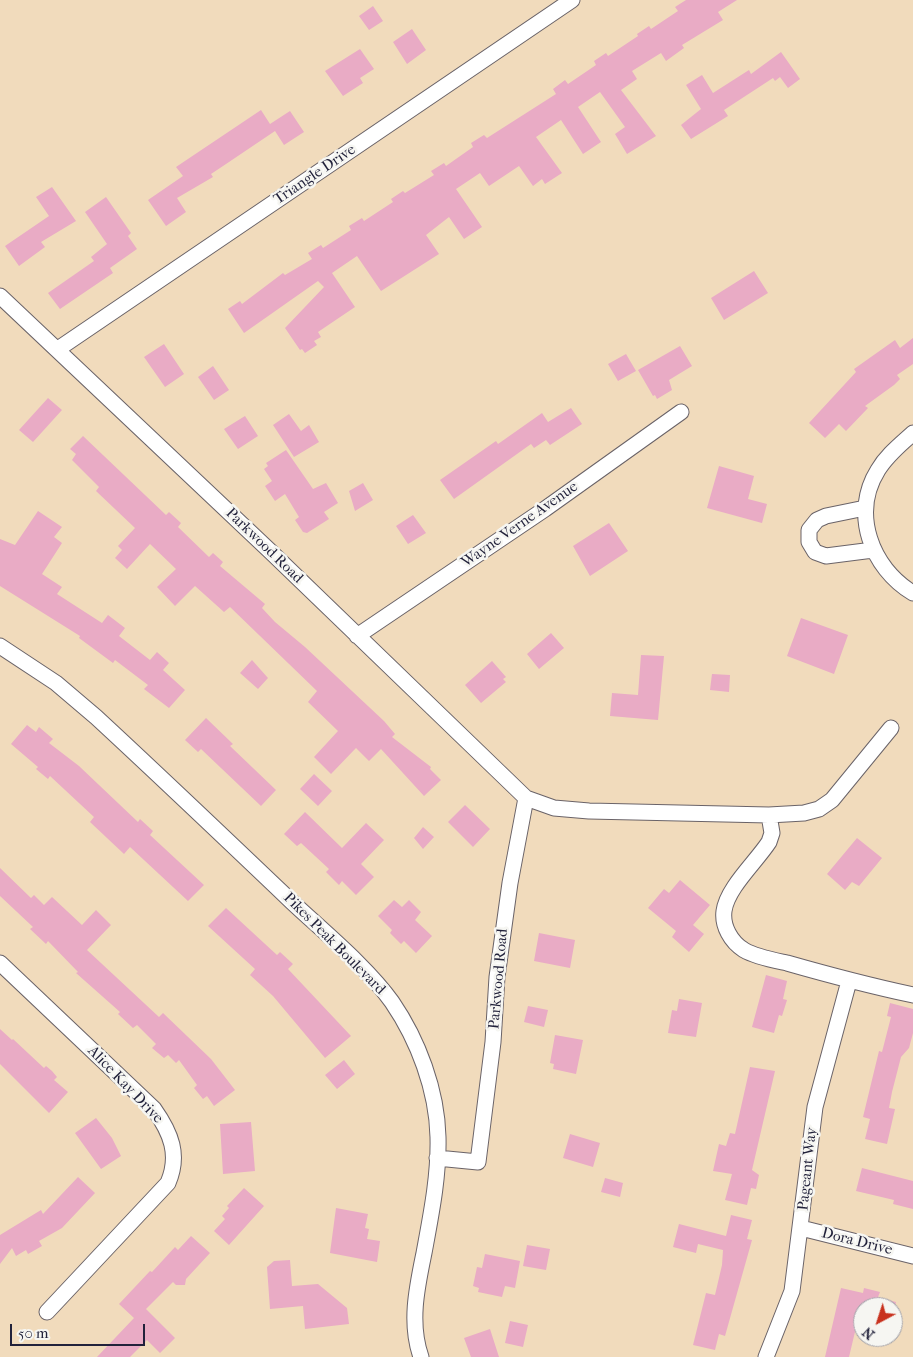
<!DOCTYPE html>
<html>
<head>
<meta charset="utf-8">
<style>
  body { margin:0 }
  #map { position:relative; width:913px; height:1357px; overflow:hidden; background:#f1dbbc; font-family:"IM FELL French Canon",serif }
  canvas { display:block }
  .north { position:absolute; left:853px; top:1297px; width:50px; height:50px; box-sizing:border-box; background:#f6f6f2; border:1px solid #a1a1a9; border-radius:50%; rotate:220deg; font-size:14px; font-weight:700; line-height:20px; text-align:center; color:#22223b }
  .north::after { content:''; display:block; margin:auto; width:18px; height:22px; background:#c8321e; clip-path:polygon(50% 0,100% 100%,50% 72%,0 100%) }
  .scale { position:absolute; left:10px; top:1324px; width:135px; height:22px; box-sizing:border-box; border:2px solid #22223b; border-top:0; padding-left:6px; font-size:15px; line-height:18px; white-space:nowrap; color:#22223b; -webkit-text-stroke:4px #f6f6f2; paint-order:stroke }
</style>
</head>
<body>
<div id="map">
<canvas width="913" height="1357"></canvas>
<div class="north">N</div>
<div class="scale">50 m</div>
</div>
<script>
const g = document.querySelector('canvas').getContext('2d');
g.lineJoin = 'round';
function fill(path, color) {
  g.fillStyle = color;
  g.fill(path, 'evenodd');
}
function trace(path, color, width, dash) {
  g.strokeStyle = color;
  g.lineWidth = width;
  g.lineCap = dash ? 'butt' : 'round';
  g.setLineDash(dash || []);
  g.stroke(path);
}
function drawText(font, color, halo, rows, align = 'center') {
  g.font = font + ' "IM FELL French Canon",serif';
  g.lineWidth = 5;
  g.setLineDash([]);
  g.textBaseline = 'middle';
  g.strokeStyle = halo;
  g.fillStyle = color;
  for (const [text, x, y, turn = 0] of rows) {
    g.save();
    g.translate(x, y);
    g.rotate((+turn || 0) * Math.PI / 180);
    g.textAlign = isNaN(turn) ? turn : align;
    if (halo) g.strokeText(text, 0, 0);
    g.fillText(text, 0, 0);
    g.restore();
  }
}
fill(new Path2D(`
  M686,0H737L718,12L723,20L682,45L684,48L666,61L661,53L632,71L637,79L621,90L656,136L627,154L615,134L625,127L600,92L578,107L601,142L583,154L561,120L536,137L562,173L545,184L542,179L533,186L519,166L489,186L480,173L456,189L482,227L464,239L449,217L426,235L439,254L381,291L357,256L332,273L355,307L318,332L321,337L314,341L317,345L305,353L302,349L300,350L285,328L324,287L318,281L244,333L228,309L240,301L242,304L283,273L285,275L312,259L308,253L321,245L323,248L351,230L349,226L362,218L364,221L393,202L391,199L403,191L405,193L434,175L431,171L444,163L446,166L473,147L471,143L484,135L487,138L556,94L553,89L565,80L568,84L596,65L594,61L606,53L608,56L638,36L637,34L649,26L651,29L678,11L675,7Z
  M373,6L383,21L369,30L359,16Z
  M412,29L426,50L407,64L393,42Z
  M360,49L374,69L360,78L363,83L343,96L325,71Z
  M781,52L800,79L788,88L780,77L775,81L773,78L724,110L728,116L691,139L681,125L701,109L686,85L702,75L713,93L749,70L751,74Z
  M261,110L270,124L290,111L304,132L284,145L275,131L229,162L211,174L213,177L177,198L186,212L166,226L148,200L183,176L176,167Z
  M52,187L76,221L41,242L45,247L19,266L5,246L49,216L36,197Z
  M106,197L131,233L128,236L137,249L110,268L113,273L60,309L48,293L94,261L91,257L107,244L85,212Z
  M754,271L768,293L724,320L711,298Z
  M913,338V364L897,375L900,379L894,385L865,406L868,408L846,431L839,424L825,438L809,423L856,372L854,369L895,340L900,348Z
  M164,344L184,374L165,387L144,357Z
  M680,346L692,366L669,380L672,390L657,399L655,395L653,396L638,370Z
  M626,354L636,371L618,381L608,364Z
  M213,366L229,390L214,400L198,377Z
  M48,398L62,410L33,442L19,430Z
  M571,408L582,424L550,445L546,440L534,448L531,444L454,499L440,480L496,441L498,444L542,413L548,422Z
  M289,414L301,431L309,425L319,442L294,457L273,425Z
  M245,416L258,436L238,449L224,429Z
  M83,436L166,515L169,512L181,523L178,527L209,557L213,553L223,562L220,566L265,604L262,608L275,622L305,647L384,721L395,734L392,737L431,767L430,769L441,780L424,796L381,749L369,761L356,748L331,774L314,757L338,731L308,702L317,691L230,607L224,612L195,586L175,606L157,587L176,569L150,544L127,569L115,558L122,550L118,546L135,528L96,491L99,487L72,460L76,454L70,449Z
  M286,450L313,489L326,483L338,503L324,512L329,519L307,533L303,532L295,520L299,517L285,494L275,501L265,486L272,481L264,469L268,466L266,463Z
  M719,466L754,476L748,499L767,504L762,523L707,508Z
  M363,483L373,500L355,511L349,491Z
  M38,511L62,527L54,537L62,543L42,574L62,587L57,594L102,623L108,615L125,628L119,636L150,660L157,652L169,663L163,670L185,690L169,708L144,689L148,685L115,660L113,663L79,638L80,636L0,586V539L15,545Z
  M413,515L426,533L408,544L396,526Z
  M609,523L628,551L590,576L573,546Z
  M801,618L848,635L834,674L787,656Z
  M551,633L564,648L539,669L527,654Z
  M641,655L664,656L658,720L610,716L612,693L638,695Z
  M252,660L268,678L258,689L240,673Z
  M492,661L506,677L503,679L506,682L481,703L465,685Z
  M712,674L730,675L729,692L710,690Z
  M206,718L233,744L230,746L276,790L261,806L201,749L198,752L185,740Z
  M27,725L36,732L39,727L53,739L49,743L79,766L138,822L140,819L153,831L150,835L204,885L188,901L130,847L124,854L90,822L94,817L50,776L48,779L36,769L38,767L11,744Z
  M314,774L332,791L318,806L300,789Z
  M465,805L490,829L473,847L448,822Z
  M305,812L342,848L366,823L384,840L361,864L374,877L356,895L342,881L339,885L326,872L329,869L301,843L297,846L284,834Z
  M423,827L434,837L423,849L414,838Z
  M857,838L882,858L859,886L852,882L845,890L827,874Z
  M0,868L31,898L34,895L44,905L52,897L82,925L96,910L111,925L87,950L159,1017L163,1013L211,1059L235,1090L214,1106L207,1096L203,1099L194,1088L197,1085L179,1060L176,1063L168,1055L164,1058L152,1048L156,1044L137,1025L133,1028L118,1014L120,1012L76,973L78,972L48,941L46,944L30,929L33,927L0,896Z
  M680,880L710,905L693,925L704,934L689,952L672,937L676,931L648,908L664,889L669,893Z
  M394,900L402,907L409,900L421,912L415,920L432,936L416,953L404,941L401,944L390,933L392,930L378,916Z
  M226,908L277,955L280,952L293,964L288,969L351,1036L325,1058L273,996L250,975L255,969L208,926Z
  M539,933L575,940L570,968L534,961Z
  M766,975L787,981L783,999L787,1000L782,1016L779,1015L774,1033L752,1027Z
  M679,999L702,1003L696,1037L668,1033L672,1010L677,1011Z
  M890,1003L913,1009V1033L909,1048L901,1057L892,1092L889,1108L895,1109L887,1144L865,1139L870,1119L863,1117L879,1051L882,1052L891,1017L887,1016Z
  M528,1006L548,1010L544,1027L524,1022Z
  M0,1029L12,1040L13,1039L44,1068L46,1066L52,1071L57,1077L54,1080L68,1092L49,1113L0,1064Z
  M555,1035L583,1040L576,1074L553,1069L554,1064L550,1063Z
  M344,1060L355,1074L337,1089L325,1075Z
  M750,1067L775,1071L752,1170L759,1175L756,1189L751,1188L747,1205L725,1200L732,1174L713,1171L719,1144L726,1146L730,1133L735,1134Z
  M96,1118L112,1138L121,1156L101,1169L75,1133Z
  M251,1122L255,1171L223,1174L220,1124Z
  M570,1134L600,1143L593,1167L563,1158Z
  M862,1168L913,1181V1209L893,1204L894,1200L856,1191Z
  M78,1177L95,1193L62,1228L39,1241L42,1246L28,1254L26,1250L16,1256L12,1248L0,1264V1235L41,1210L43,1214Z
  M605,1178L623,1183L620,1197L601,1192Z
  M244,1188L264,1206L229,1245L214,1231L225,1219L222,1216L229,1208L227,1206Z
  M336,1208L368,1214L365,1228L369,1229L367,1239L380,1241L377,1262L330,1253Z
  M731,1215L752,1220L747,1239L752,1240L725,1336L719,1334L715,1350L693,1345L706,1293L715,1295L722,1265L723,1250L698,1244L696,1253L673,1247L679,1224L726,1236Z
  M191,1236L210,1253L186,1279L185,1285H176L173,1282L146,1309L175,1338L160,1353L147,1340L130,1357H97L134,1318L119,1304L150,1271L152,1272L175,1247L178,1250Z
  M527,1245L550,1249L546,1270L523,1266Z
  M485,1254L520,1261L515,1288L505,1286L502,1297L478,1292L479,1288L473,1286L477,1267L482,1268Z
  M290,1260L292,1286L318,1284L347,1308L349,1324L305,1329L303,1306L270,1309L267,1267L274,1261Z
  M841,1288L863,1293L864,1288L880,1292L878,1297L896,1302L895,1307H863V1317L859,1315L849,1357H825Z
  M510,1321L528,1325L523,1347L505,1343Z
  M490,1329L499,1357H471L464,1338Z`), '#e9abc5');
const street = new Path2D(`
  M0,296L271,552L526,798L554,808L589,811L769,815L804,813L819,809L832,800L891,728
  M58,349L572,0
  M913,433C900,445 887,455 878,470C851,513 871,568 913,593
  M865,508L826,516L817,520L809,530V542L815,552L826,556L873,550
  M357,636L545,509L681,412
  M0,646L56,683L96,717C162,778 227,840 292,902C324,932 367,967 392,1002C418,1040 437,1090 438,1137C439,1176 431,1215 424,1253C417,1287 409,1323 421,1357
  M769,815L772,833L769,842C756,862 727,888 724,911C722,926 731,942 744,950C756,957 773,960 787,963C829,975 871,986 913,995
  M0,963L154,1109C171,1133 180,1155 168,1183L47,1312
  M437,1158L478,1162L493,1042L497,977L510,883L526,798
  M801,1228L913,1256
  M766,1357L792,1291L815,1107L849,981`);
trace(street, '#6a6368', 17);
trace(street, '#fff', 15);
drawText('15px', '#22223b', '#f6f6f2', [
  ["Triangle Drive",315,175,-34],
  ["Wayne Verne Avenue",520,525,-35],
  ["Parkwood Road",264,546,44],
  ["Pikes Peak Boulevard",334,944,45],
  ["Parkwood Road",499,979,-85],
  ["Alice Kay Drive",125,1085,46],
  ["Pageant Way",808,1169,-84],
  ["Dora Drive",857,1242,14]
]);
</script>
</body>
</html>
